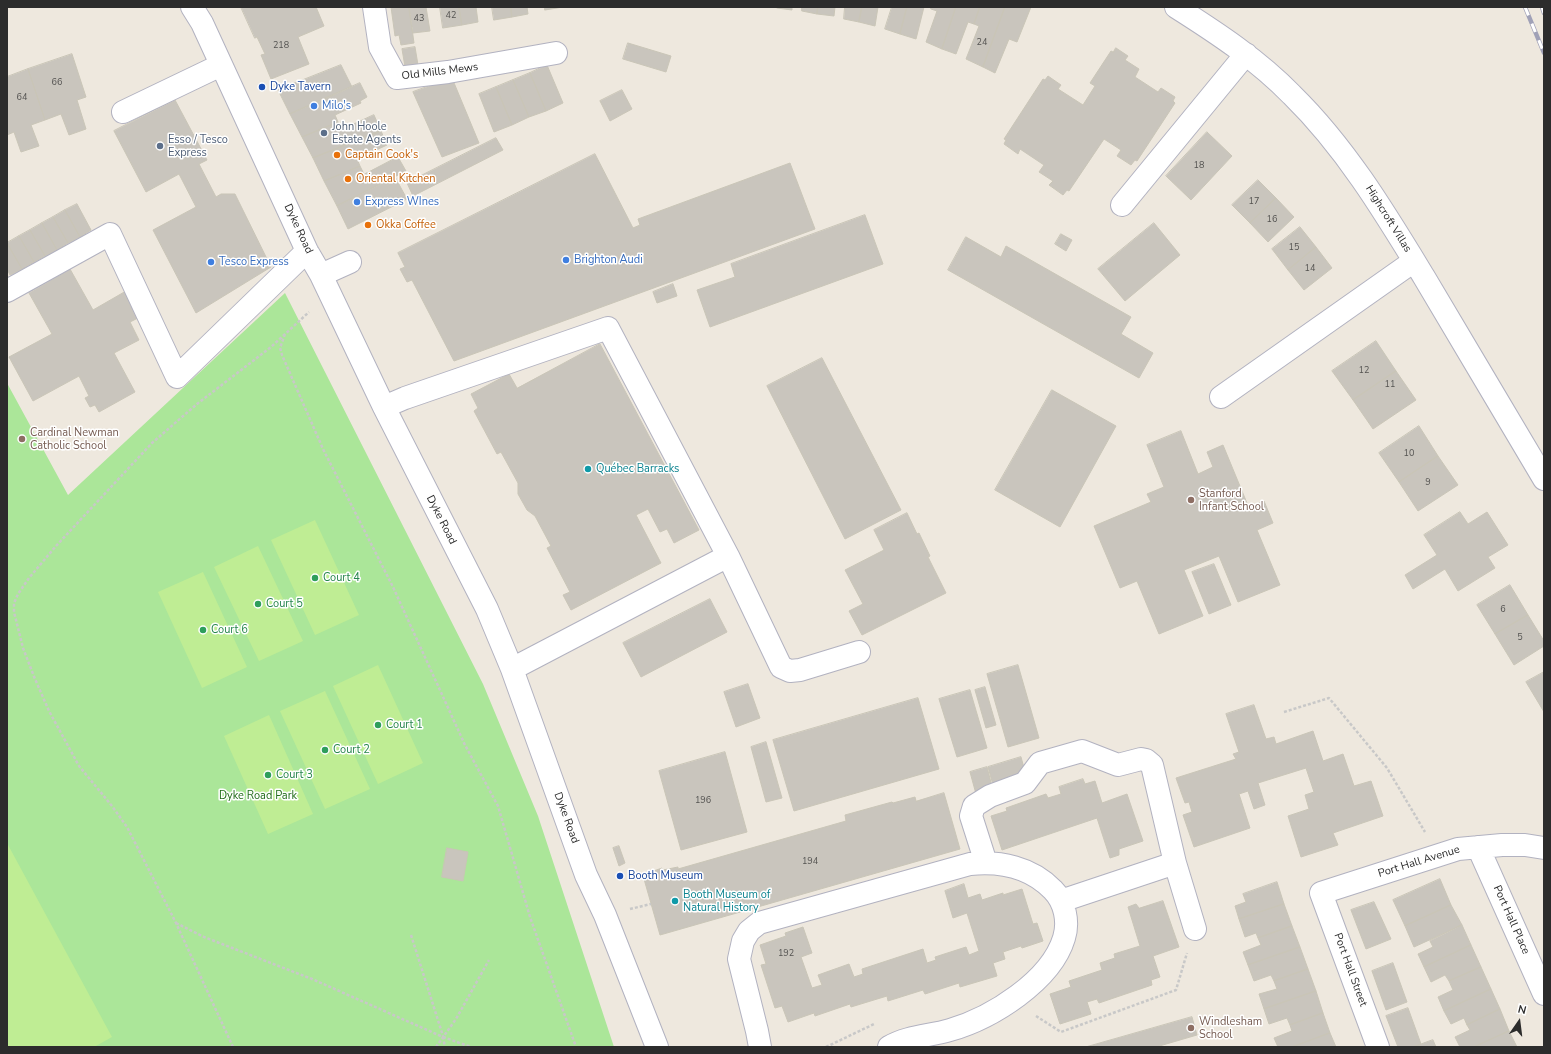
<!DOCTYPE html>
<html>
<head>
<meta charset="utf-8">
<style>
  body { margin:0 }
  #map { position:relative; width:1551px; height:1054px; overflow:hidden; background:#eee8de; font-family:"Nunito Sans",sans-serif }
  canvas { display:block }
  .frame { position:absolute; inset:0; border:8px solid #2c2c2c; pointer-events:none }
  .north { position:absolute; left:1499px; top:1002px; width:40px; height:40px; -webkit-text-stroke:3px #fff; paint-order:stroke; rotate:14deg; font-size:11px; font-weight:700; line-height:16px; text-align:center; color:#2c2c2c }
  .north::after { content:''; display:block; margin:auto; width:14px; height:18px; background:#2c2c2c; clip-path:polygon(50% 0,100% 100%,50% 72%,0 100%) }
</style>
</head>
<body>
<div id="map">
<canvas width="1551" height="1054"></canvas>
<div class="frame"></div>
<div class="north">N</div>
</div>
<script>
const g = document.querySelector('canvas').getContext('2d');
g.lineJoin = 'round';
function fill(path, color) {
  g.fillStyle = color;
  g.fill(path, 'evenodd');
}
function trace(path, color, width, dash) {
  g.strokeStyle = color;
  g.lineWidth = width;
  g.lineCap = dash ? 'butt' : 'round';
  g.setLineDash(dash || []);
  g.stroke(path);
}
function drawText(font, color, halo, rows, align = 'center') {
  g.font = font + ' "Nunito Sans",sans-serif';
  g.lineWidth = 3;
  g.setLineDash([]);
  g.textBaseline = 'middle';
  g.strokeStyle = halo;
  g.fillStyle = color;
  for (const [text, x, y, turn = 0] of rows) {
    g.save();
    g.translate(x, y);
    g.rotate((+turn || 0) * Math.PI / 180);
    g.textAlign = isNaN(turn) ? turn : align;
    if (halo) g.strokeText(text, 0, 0);
    g.fillText(text, 0, 0);
    g.restore();
  }
}
fill(new Path2D(`
  M285,293L483,684L538,816L614,1047H7V383L68,495Z`), '#abe699');
fill(new Path2D(`
  M315,520L359,615L315,635L271,540Z
  M258,546L303,641L259,661L214,567Z
  M203,572L247,667L202,688L158,592Z
  M378,665L423,763L378,784L333,686Z
  M325,691L370,789L325,809L280,711Z
  M269,715L313,814L268,834L224,736Z
  M7,843L112,1037L94,1047H7Z`), '#bfed94');
const building = new Path2D(`
  M241,7H316L324,26L298,37L309,64L271,79L261,55L265,54L257,37L255,38Z
  M383,7H409L414,43L401,45L399,35L395,36L391,7Z
  M409,7H426L430,31L413,33Z
  M440,7H459L462,25L443,28Z
  M459,7H476L478,22L462,25Z
  M492,7H511L512,17L494,20Z
  M511,7H527L528,14L512,17Z
  M545,7H563L545,10Z
  M777,7H792V10L777,8Z
  M802,7H818L817,14L802,11Z
  M818,7H835L834,16L817,14Z
  M845,7H862L859,22L844,19Z
  M862,7H878L875,26L859,22Z
  M892,7H907L900,34L885,29Z
  M907,7H924L916,39L900,34Z
  M931,7H956L942,49L926,42L937,11L931,9Z
  M956,7H980L974,24L968,22L956,54L942,49Z
  M980,7H1005L983,67L966,59L979,26L974,24Z
  M1005,7H1031L1017,42L1009,39L995,73L983,67Z
  M628,43L671,56L666,72L623,59Z
  M415,47L418,65L405,67L402,49Z
  M1116,48L1128,56L1125,60L1139,69L1135,77L1158,92L1161,88L1175,97L1173,101L1175,103L1137,161L1135,160L1131,165L1117,156L1121,150L1104,139L1069,191L1067,190L1063,195L1049,185L1053,181L1039,172L1044,165L1020,149L1018,154L1004,144L1006,140L1004,139L1043,79L1045,80L1048,76L1061,85L1058,89L1083,105L1095,86L1090,83L1111,51L1113,52Z
  M72,54L86,97L77,100L86,129L69,135L61,114L45,120L28,69Z
  M341,65L352,87L290,114L278,90Z
  M547,65L563,103L546,111L530,73Z
  M28,69L45,120L31,125L39,146L21,152L14,132L7,135V77Z
  M530,73L546,111L529,117L513,80Z
  M452,78L479,143L442,157L413,92Z
  M513,80L529,117L512,125L496,87Z
  M360,83L367,97L360,101L361,103L335,115L338,122L302,137L290,114Z
  M496,87L512,125L494,132L479,94Z
  M622,90L632,109L610,121L600,101Z
  M175,100L207,160L199,164L216,197L221,194H235L271,267L196,313L153,230L196,207L179,174L146,192L114,131Z
  M374,115L381,131L313,158L302,137L338,122L342,129Z
  M381,131L387,145L357,159L360,166L324,181L313,158Z
  M1207,132L1232,156L1191,200L1166,176Z
  M496,138L503,150L413,196L407,183Z
  M595,154L633,228L640,225L638,219L790,163L815,229L454,361L412,280L407,282L400,269L405,267L398,253Z
  M398,157L406,171L337,206L324,181L360,166L364,174Z
  M395,177L407,199L348,229L337,206Z
  M1258,180L1276,198L1250,223L1232,205Z
  M1276,198L1294,217L1268,242L1250,223Z
  M77,204L91,230L80,237L65,210Z
  M65,210L80,237L68,243L53,217Z
  M865,215L883,264L710,327L697,290L735,277L731,264Z
  M53,217L68,243L57,250L42,223Z
  M42,223L57,250L45,256L30,230Z
  M1154,223L1180,255L1125,301L1098,269Z
  M1300,227L1316,247L1288,270L1272,249Z
  M30,230L45,256L34,262L19,236Z
  M1061,234L1072,240L1066,251L1055,244Z
  M19,236L34,262L22,269L7,243Z
  M966,237L1001,257L1006,246L1131,317L1121,334L1153,353L1139,378L948,270Z
  M7,243L22,269L10,275L7,269Z
  M1316,247L1332,268L1304,290L1288,270Z
  M70,269L93,310L126,291L140,317L130,322L139,340L114,353L135,392L99,412L95,405L90,407L85,398L89,396L79,376L33,401L9,357L52,334L29,293Z
  M673,284L677,296L657,303L653,292Z
  M1376,341L1396,371L1353,400L1332,371Z
  M600,344L699,530L674,543L667,529L660,532L648,509L636,515L661,563L571,610L563,595L570,592L547,548L551,546L535,516L527,510L518,494V483L501,452L497,454L474,411L478,408L471,394L509,374L517,388Z
  M822,358L901,510L845,539L767,386Z
  M1396,371L1416,400L1373,429L1353,400Z
  M1052,390L1116,426L1060,527L995,490Z
  M1419,426L1438,456L1399,482L1379,453Z
  M1181,431L1198,474L1213,467L1207,452L1223,445L1249,508L1264,501L1273,523L1257,530L1280,585L1238,602L1219,556L1184,570L1203,616L1159,634L1137,581L1120,588L1094,526L1151,502L1147,494L1164,487L1147,445Z
  M1438,456L1458,485L1418,511L1399,482Z
  M1460,512L1468,524L1487,512L1508,545L1488,557L1495,568L1458,591L1445,569L1413,589L1405,575L1437,555L1424,535Z
  M907,513L917,534L919,533L930,556L928,557L946,593L862,635L849,611L863,604L845,570L884,550L874,530Z
  M1214,564L1231,605L1209,614L1192,572Z
  M1510,585L1528,615L1495,634L1477,605Z
  M710,599L727,632L641,677L623,643Z
  M1528,615L1544,641V646L1514,665L1495,634Z
  M1018,665L1039,738L1008,747L987,674Z
  M1544,672V712L1526,682Z
  M748,684L760,718L736,727L724,692Z
  M985,687L996,725L986,728L975,690Z
  M970,690L987,748L957,757L939,699Z
  M918,698L939,769L794,811L773,740Z
  M1254,705L1266,739L1274,737L1276,744L1313,731L1323,761L1343,754L1354,786L1371,781L1383,816L1333,833L1338,845L1301,857L1288,816L1309,809L1305,795L1314,792L1306,768L1258,783L1265,805L1254,809L1248,791L1239,794L1250,828L1194,847L1183,815L1192,812L1189,802L1185,803L1176,778L1236,759L1233,754L1239,752L1226,714Z
  M766,742L782,798L766,802L751,747Z
  M725,752L747,832L681,850L659,771Z
  M1021,757L1026,775L993,785L988,767Z
  M987,767L993,790L976,794L970,772Z
  M1083,779L1085,784L1095,781L1102,803L1127,794L1143,841L1119,849V855L1110,858L1097,818L1002,850L991,816L1007,811L1006,808L1046,794L1048,798L1061,794L1059,787Z
  M944,793L960,849L660,935L644,879L652,876L651,872L662,868L663,870L678,867V869L846,821L845,815L892,802L893,803L915,797L916,801Z
  M619,846L625,863L619,866L613,848Z
  M447,848L468,852L463,881L442,877Z
  M1440,879L1451,905L1405,926L1393,900Z
  M1277,882L1284,904L1239,919L1235,906L1246,902L1243,894Z
  M964,884L968,898L980,894L982,900L1003,893V895L1022,889L1033,924L1037,923L1043,941L1022,948L1021,946L1003,952L1005,959L993,963L997,976L960,987L959,983L925,994L923,990L888,1001L887,996L851,1007L850,1004L815,1016L814,1013L788,1022L782,1006L775,1008L761,965L766,964L760,945L786,936L785,933L803,927L812,953L801,957L812,988L822,985L818,975L849,964L854,977L863,974L862,969L923,949L927,963L936,960L935,957L966,947L969,955L979,951L967,913L953,918L945,891Z
  M1163,901L1179,947L1153,956L1160,977L1151,980L1152,985L1099,1003L1097,999L1087,1002L1091,1014L1060,1024L1050,994L1071,987L1069,981L1102,970L1100,963L1115,958L1114,954L1140,946L1128,907L1136,904L1139,908Z
  M1374,902L1391,939L1366,949L1351,910Z
  M1284,904L1292,926L1258,938L1256,933L1245,937L1239,919Z
  M1451,905L1462,925L1414,947L1405,926Z
  M1462,925L1471,945L1424,967L1418,954L1433,947L1430,941Z
  M1292,926L1300,947L1248,965L1243,952L1261,945L1258,938Z
  M1471,945L1481,967L1449,981L1445,975L1431,982L1424,967Z
  M1300,947L1308,969L1274,981L1271,975L1254,981L1248,965Z
  M1393,963L1407,1002L1386,1010L1372,971Z
  M1481,967L1491,989L1444,1011L1438,997L1453,990L1449,981Z
  M1308,969L1316,991L1264,1009L1259,994L1277,989L1274,981Z
  M1491,989L1500,1009L1467,1025L1464,1018L1451,1024L1444,1011Z
  M1316,991L1323,1013L1290,1025L1287,1018L1269,1024L1264,1009Z
  M1408,1008L1421,1044L1413,1047H1398L1386,1016Z
  M1500,1009L1509,1031L1474,1047H1460L1455,1037L1470,1030L1467,1025Z
  M1323,1013L1330,1033L1292,1047H1278L1274,1038L1292,1031L1290,1025Z
  M1192,1017L1197,1035L1156,1047H1086Z
  M1509,1031L1517,1047H1474Z
  M1330,1033L1336,1047H1292Z
  M1433,1040L1436,1047H1413L1421,1044Z`);
fill(building, '#c9c5bd');
trace(building, '#c9c5b7', 1);
const minor = new Path2D(`
  M192,7L202,23L307,251L321,275L384,407L487,609L512,669L586,875L605,915L657,1047
  M374,7L380,47L397,78L448,72L556,53
  M1176,7C1217,33 1258,60 1292,95C1346,148 1385,213 1424,277C1464,344 1504,412 1544,479
  M123,112L221,65
  M1122,205L1246,54
  M321,275L350,262
  M7,291L110,234L177,377L307,251
  M1221,397L1414,261
  M384,407L405,398L608,328L728,556L781,667L790,671L800,670L859,652
  M512,669L728,556
  M1478,847L1544,994
  M986,863L971,816L974,806L990,796L1025,783L1040,763L1082,751L1118,765L1141,759L1146,760L1152,765L1175,863L1195,929
  M1061,901L1175,863
  M760,1047L757,1031L739,959L743,941L749,931L759,923L970,864C1000,861 1031,867 1053,890C1065,902 1069,922 1064,938C1051,981 992,1018 950,1030C930,1036 908,1036 889,1047
  M1378,1047L1321,893L1458,849L1502,845H1525L1544,848`);
trace(minor, '#b2b2c0', 24);
trace(new Path2D(`
  M285,334L280,348L282,355L323,449L393,587L465,745L498,806L530,917L576,1047
  M1284,712L1329,698L1387,768L1425,832
  M630,909L651,904
  M176,923L204,937L312,979L443,1037L445,1047
  M411,935L443,1036
  M1036,1016L1061,1032L1176,990L1187,953
  M443,1037L471,1047
  M233,1047L176,923L127,827L112,806L79,766L49,711L35,679L23,648L14,612V603L18,594L29,578L56,546L152,443L197,404L271,347L309,312
  M436,1047L456,1019L489,960
  M826,1047L874,1024`), '#c8c8c8', 2.5, [3, 2]);
trace(minor, '#fff', 22);
const rail = new Path2D(`
  M1525,7L1544,53
  M1542,7L1544,13`);
trace(rail, '#a0a1b7', 4.5);
trace(rail, '#fff', 3, [9]);
for (const [x, y, r, color] of [
  [262,87,4,"#1a4fb4"],
  [314,106,4,"#3f7fe0"],
  [324,133,4,"#5c6f8a"],
  [160,146,4,"#5c6f8a"],
  [337,155,4,"#e8710a"],
  [348,179,4,"#e8710a"],
  [357,202,4,"#3f7fe0"],
  [368,225,4,"#e8710a"],
  [566,260,4,"#3f7fe0"],
  [211,262,4,"#3f7fe0"],
  [22,439,4,"#8d6e63"],
  [588,469,4,"#0f9aa8"],
  [1191,500,4,"#8d6e63"],
  [315,578,4,"#2e9e5b"],
  [258,604,4,"#2e9e5b"],
  [203,630,4,"#2e9e5b"],
  [378,725,4,"#2e9e5b"],
  [325,750,4,"#2e9e5b"],
  [268,775,4,"#2e9e5b"],
  [620,876,4,"#1a4fb4"],
  [675,901,4,"#0f9aa8"],
  [1191,1028,4,"#8d6e63"]
]) {
  const dot = new Path2D();
  dot.arc(x, y, r, 0, 2 * Math.PI);
  g.fillStyle = color;
  g.fill(dot);
  trace(dot, '#fff', 1.5);
}
drawText('9px', '#535250', null, [
  ["42",451,16],
  ["43",419,19],
  ["24",982,43],
  ["218",281,46],
  ["66",57,83],
  ["64",22,98],
  ["18",1199,166],
  ["17",1254,202],
  ["16",1272,220],
  ["15",1294,248],
  ["14",1310,269],
  ["12",1364,371],
  ["11",1390,385],
  ["10",1409,454],
  ["9",1428,483],
  ["6",1503,610],
  ["5",1520,638],
  ["196",703,801],
  ["194",810,862],
  ["192",786,954]
]);
drawText('11px', '#2c2c2c', '#fff', [
  ["Old Mills Mews",440,72,-7],
  ["Highcroft Villas",1388,219,58],
  ["Dyke Road",298,229,65],
  ["Dyke Road",441,520,63],
  ["Dyke Road",566,818,70],
  ["Port Hall Avenue",1419,862,-17],
  ["Port Hall Place",1511,920,66],
  ["Port Hall Street",1350,970,70]
]);
drawText('11px', '#164399', '#fff', [
  ["Dyke Tavern",270,87],
  ["Booth Museum",628,876]
], 'left');
drawText('11px', '#366cbe', '#fff', [
  ["Milo's",322,106],
  ["Express WInes",365,202],
  ["Brighton Audi",574,260],
  ["Tesco Express",219,262]
], 'left');
drawText('11px', '#4e5e75', '#fff', [
  ["John Hoole",332,127],
  ["Estate Agents",332,140],
  ["Esso / Tesco",168,140],
  ["Express",168,153]
], 'left');
drawText('11px', '#c56008', '#fff', [
  ["Captain Cook's",345,155],
  ["Oriental Kitchen",356,179],
  ["Okka Coffee",376,225]
], 'left');
drawText('11px', '#785e54', '#fff', [
  ["Cardinal Newman",30,433],
  ["Catholic School",30,446],
  ["Stanford",1199,494],
  ["Infant School",1199,507],
  ["Windlesham",1199,1022],
  ["School",1199,1035]
], 'left');
drawText('11px', '#0d838f', '#fff', [
  ["Québec Barracks",596,469],
  ["Booth Museum of",683,895],
  ["Natural History",683,908]
], 'left');
drawText('11px', '#27864d', '#fff', [
  ["Court 4",323,578],
  ["Court 5",266,604],
  ["Court 6",211,630],
  ["Court 1",386,725],
  ["Court 2",333,750],
  ["Court 3",276,775]
], 'left');
drawText('11px', '#216c18', '#fff', [
  ["Dyke Road Park",258,796]
]);
</script>
</body>
</html>
